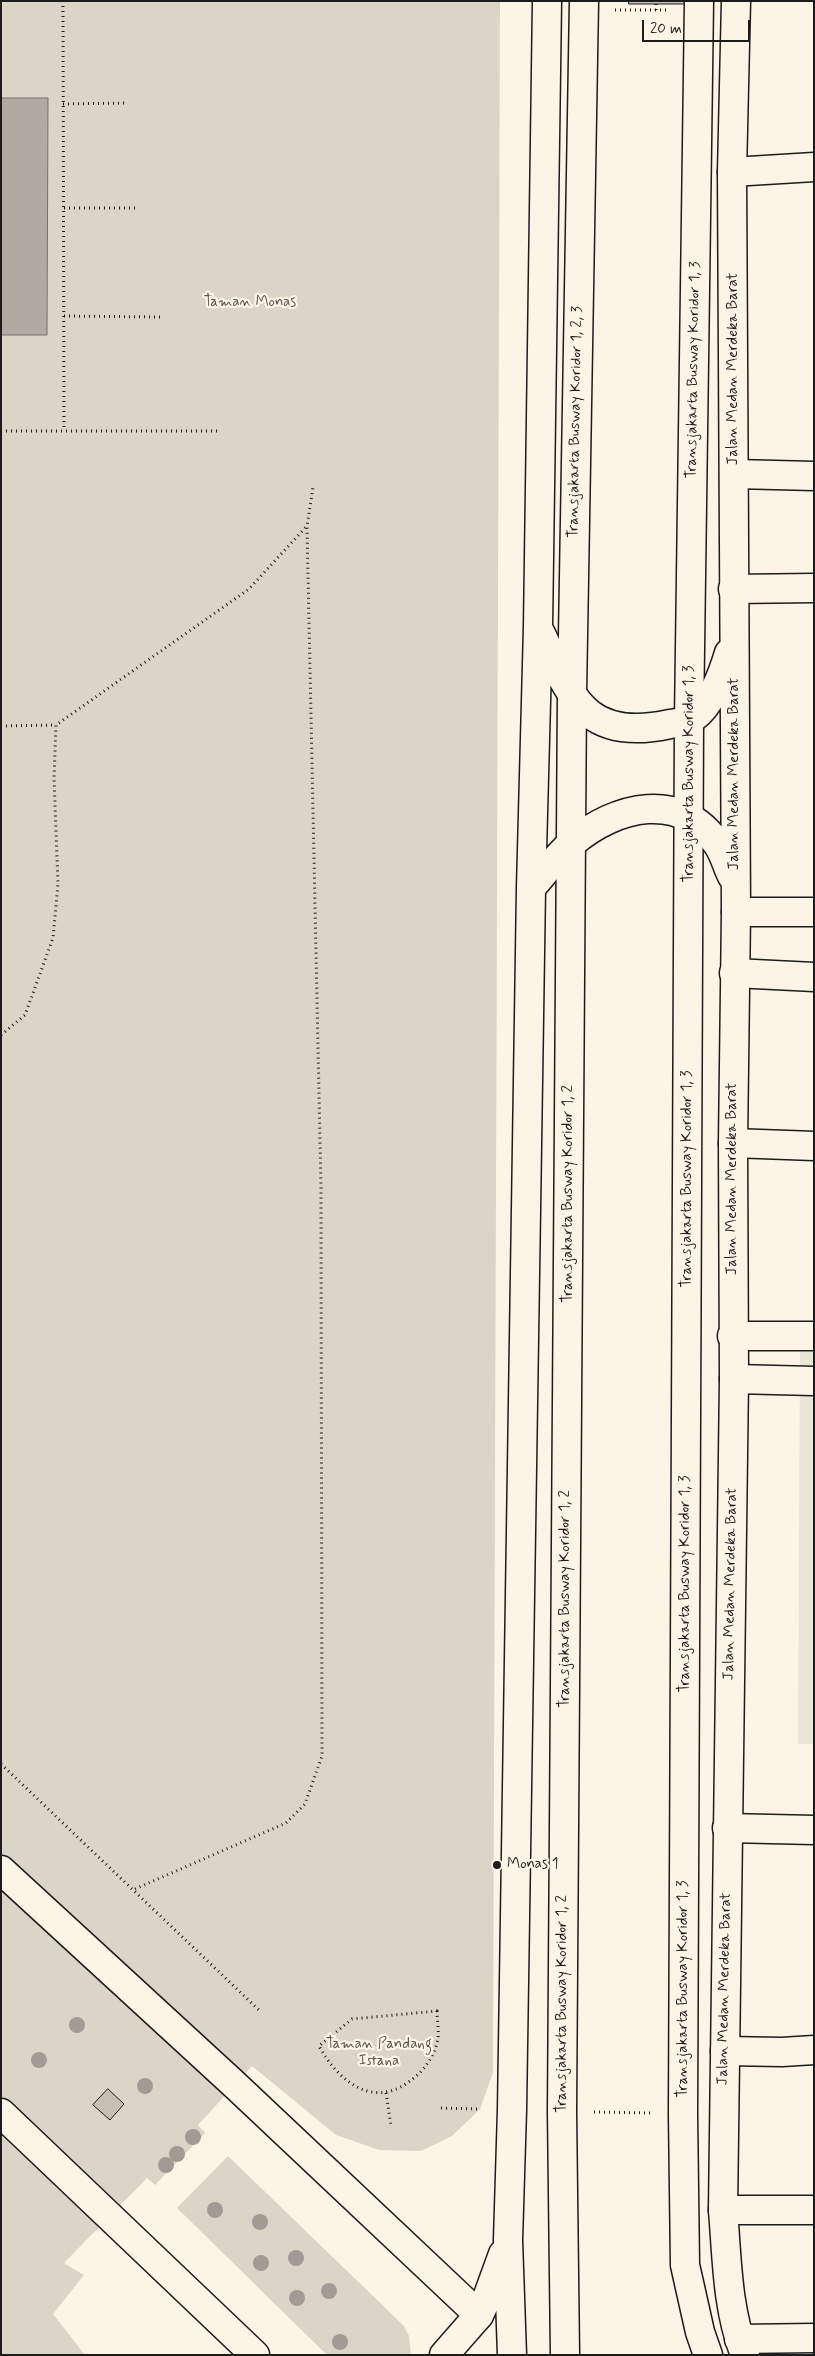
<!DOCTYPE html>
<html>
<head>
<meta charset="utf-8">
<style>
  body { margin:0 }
  #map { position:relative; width:815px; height:2356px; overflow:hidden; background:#fcf5e5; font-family:Mynerve,sans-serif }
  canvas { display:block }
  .frame { position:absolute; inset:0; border:2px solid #1c1c1c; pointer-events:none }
  .scale { position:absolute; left:642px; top:20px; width:108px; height:22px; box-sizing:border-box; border:2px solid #1c1c1c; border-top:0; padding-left:6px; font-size:15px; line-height:18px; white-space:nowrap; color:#1c1c1c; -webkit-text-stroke:4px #fcf5e5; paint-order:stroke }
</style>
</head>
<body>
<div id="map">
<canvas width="815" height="2356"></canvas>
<div class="frame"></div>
<div class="scale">20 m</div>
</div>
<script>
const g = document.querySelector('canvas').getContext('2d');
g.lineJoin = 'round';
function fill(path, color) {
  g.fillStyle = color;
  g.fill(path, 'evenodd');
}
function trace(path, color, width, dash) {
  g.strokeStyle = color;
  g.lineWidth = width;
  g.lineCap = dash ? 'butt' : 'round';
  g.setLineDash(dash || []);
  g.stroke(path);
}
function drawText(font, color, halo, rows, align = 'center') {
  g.font = font + ' Mynerve,sans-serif';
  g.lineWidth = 4.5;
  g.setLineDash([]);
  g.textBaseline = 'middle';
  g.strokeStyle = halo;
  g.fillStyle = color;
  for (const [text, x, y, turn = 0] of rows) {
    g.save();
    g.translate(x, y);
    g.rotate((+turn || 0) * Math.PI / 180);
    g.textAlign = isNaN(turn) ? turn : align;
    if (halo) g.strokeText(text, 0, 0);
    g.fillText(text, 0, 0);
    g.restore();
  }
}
fill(new Path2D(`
  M800,1352H814V1744H798Z`), '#ebe5d6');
fill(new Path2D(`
  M1,1H500L493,2073L480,2109L452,2136L421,2151L379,2150L336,2135L252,2066L198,2125L205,2133L155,2185L147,2178L64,2263L84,2275L53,2314L85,2355H1Z
  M228,2156L404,2326L409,2336L411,2355H327L177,2208Z`), '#dbd5c8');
const water = new Path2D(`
  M1,98H48L47,335H1Z`);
fill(water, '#b0aba1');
trace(water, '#75726c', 1);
const building = new Path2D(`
  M629,1H693V4H629Z
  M108,2089L124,2104L110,2120L93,2105Z`);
fill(building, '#c4c0b3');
trace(building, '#1c1c1c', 1);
const minor = new Path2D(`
  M699,1L689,720L683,2114L685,2265L700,2332L708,2355
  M732,172L814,167
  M735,474L814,476
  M733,589L814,588
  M736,912H814
  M734,973L814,977
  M733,1143L814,1146
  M732,1336H814
  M734,1379L814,1381
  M727,1828L814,1830
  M1,1870L235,2085L479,2315
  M725,2051L782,2052L814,2050
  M1,2113L255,2355
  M723,2210H814
  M739,2339L814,2338
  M565,2355L562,2111L572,693L584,1`);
const major = new Path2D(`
  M736,1L732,172L736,912L733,1143L734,1379L723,2210C727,2259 727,2309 745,2355
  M539,630C552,655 567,697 590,714C613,732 643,730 670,724C676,723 684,722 689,720C710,710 723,673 729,653
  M531,888C544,873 557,856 572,843C615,806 681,789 718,845C724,854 727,866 732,876
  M444,2355L479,2315L487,2298L503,2254
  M512,2355L508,2240L512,2110L531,888L538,627L547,1`);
trace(minor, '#1c1c1c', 31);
trace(major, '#1c1c1c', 31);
trace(new Path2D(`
  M63,1L64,431
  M615,10H666
  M656,10V4
  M63,104L127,103
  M64,208H138
  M64,316L160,317
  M1,431H217
  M1,726L56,725
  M1,1035L25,1015L53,938L58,884L54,778L56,725L249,589L306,527
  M1,1764L261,2012
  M135,1889L286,1823L305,1804L322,1756L321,1188L307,527L313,487
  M437,2011C437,2020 439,2030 438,2038C436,2053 426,2068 415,2077C376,2111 340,2084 319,2046L352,2019Z
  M386,2093L391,2126
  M441,2108L480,2109
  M594,2112L650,2113`), '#1c1c1c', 3, [1, 4]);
trace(minor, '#fcf5e5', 28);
trace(major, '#fcf5e5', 28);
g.fillStyle = '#a09c93';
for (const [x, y] of [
  [77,2025],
  [39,2060],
  [145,2086],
  [193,2137],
  [177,2154],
  [166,2165],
  [215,2210],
  [260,2222],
  [296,2258],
  [261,2263],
  [329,2291],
  [297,2298],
  [340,2342]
]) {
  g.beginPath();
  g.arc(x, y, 8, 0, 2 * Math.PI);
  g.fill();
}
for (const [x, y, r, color] of [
  [497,1865,5,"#1c1c1c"]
]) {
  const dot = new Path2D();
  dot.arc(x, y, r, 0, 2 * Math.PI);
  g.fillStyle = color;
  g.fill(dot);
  trace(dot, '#fcf5e5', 2);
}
drawText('15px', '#555450', '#fcf5e5', [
  ["Taman Monas",250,303],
  ["Taman Pandang",379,2045],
  ["Istana",379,2062]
]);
drawText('15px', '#1c1c1c', '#fcf5e5', [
  ["Jalan Medan Merdeka Barat",734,369,-90],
  ["Transjakarta Busway Koridor 1, 3",694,370,-89],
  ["Transjakarta Busway Koridor 1, 2, 3",576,422,-89],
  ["Transjakarta Busway Koridor 1, 3",690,774,-90],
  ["Jalan Medan Merdeka Barat",735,774,-90],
  ["Transjakarta Busway Koridor 1, 3",688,1179,-90],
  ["Jalan Medan Merdeka Barat",733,1179,-90],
  ["Transjakarta Busway Koridor 1, 2",569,1194,-90],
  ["Transjakarta Busway Koridor 1, 3",686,1584,-90],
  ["Jalan Medan Merdeka Barat",731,1584,-89],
  ["Transjakarta Busway Koridor 1, 2",566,1599,-90],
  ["Transjakarta Busway Koridor 1, 3",684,1989,-90],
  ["Jalan Medan Merdeka Barat",725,1989,-89],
  ["Transjakarta Busway Koridor 1, 2",563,2004,-90]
]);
drawText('15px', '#1c1c1c', '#fcf5e5', [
  ["Monas 1",507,1865]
], 'left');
</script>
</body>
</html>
